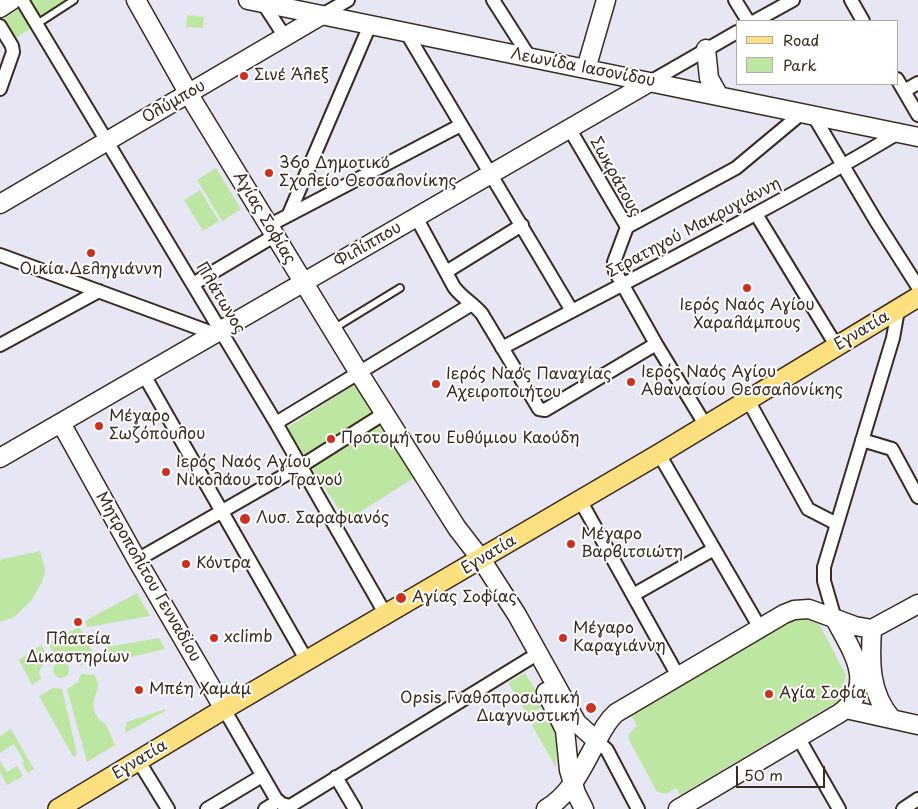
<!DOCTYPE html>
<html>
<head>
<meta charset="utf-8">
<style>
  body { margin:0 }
  #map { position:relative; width:918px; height:809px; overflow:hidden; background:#e7e6f5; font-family:"Playpen Sans",sans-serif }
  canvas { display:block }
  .legend { position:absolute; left:736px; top:20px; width:162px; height:65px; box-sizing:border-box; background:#fff; border:1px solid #b1aaa5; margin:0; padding:6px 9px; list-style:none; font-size:15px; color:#3b2a1e }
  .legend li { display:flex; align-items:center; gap:10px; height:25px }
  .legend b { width:25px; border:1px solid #b1aaa5 }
  .scale { position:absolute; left:736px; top:766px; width:89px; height:22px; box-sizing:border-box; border:2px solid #3b2a1e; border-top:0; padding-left:6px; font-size:15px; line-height:18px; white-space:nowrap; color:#3b2a1e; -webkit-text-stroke:4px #fff; paint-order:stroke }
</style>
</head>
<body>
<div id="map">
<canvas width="918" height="809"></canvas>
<ul class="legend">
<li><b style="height:6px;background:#fce080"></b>Road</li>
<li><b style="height:14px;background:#bce6a2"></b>Park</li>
</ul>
<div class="scale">50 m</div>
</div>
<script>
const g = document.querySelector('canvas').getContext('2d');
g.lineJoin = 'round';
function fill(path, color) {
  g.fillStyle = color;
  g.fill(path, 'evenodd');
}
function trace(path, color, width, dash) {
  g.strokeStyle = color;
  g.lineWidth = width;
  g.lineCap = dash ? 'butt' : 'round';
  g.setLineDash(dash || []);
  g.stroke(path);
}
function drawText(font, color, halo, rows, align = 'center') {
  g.font = font + ' "Playpen Sans",sans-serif';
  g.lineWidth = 4;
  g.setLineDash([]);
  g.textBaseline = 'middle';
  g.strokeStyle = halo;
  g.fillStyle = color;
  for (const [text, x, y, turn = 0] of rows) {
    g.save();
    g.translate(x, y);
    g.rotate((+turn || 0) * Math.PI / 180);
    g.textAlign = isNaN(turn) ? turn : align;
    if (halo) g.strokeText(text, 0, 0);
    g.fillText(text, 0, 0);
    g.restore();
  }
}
fill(new Path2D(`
  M32,0H73L13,40L2,20Z
  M187,15L204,17L203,28L186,27Z
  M216,168L241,209L222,221L197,180Z
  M200,190L219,221L203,231L184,200Z
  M355,384L414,478L346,521L287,428Z
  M40,551L45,570L43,580L31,601L14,617L0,622V561L3,559Z
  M137,593L150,616L87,627L85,621Z
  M796,616L819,624L846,675L840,700L680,795L676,788L666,794L657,792L629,740V734L637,726L631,715Z
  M79,627L95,656L81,666C74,656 66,647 53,653L48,643Z
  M159,638L165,649L109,662L107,647Z
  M41,645L47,655L39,672L41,679L32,685L19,660Z
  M53 670a8 8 0 1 1 16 0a8 8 0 1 1-16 0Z
  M525,673L545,705L528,715L508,683Z
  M81,674L94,675C104,689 91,695 94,709C96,720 102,719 107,727C110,733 112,739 115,745L87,762L67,689L78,682Z
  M53,688L62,689L77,754L74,758L39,696Z
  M165,709V711L125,733L127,722Z
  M549,713C557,732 557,748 556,768L532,725Z
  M11,729L34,769L28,773L22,763L24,761L14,744L0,753V736Z
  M0,761L7,772L17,766L23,776L7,785L0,772Z`), '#bce6a2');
const lane = new Path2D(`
  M37,24L74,0
  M333,329L400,288`);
const street = new Path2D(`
  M22,0L276,423L386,615
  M261,0L285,37
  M493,0L530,58
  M735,0L748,21
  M851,0L863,21
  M322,15L348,0
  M755,21L793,0
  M0,26L12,46L13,52L0,89
  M406,32L572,311
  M897,79L918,115
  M650,82L737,32
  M904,91L918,83
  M813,115L876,221L918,287
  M569,128L627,227L614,262L615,271L656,344L706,426
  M289,214L370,25
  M756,214L837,347
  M416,217L454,287C462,298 473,303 482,314L539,409L545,410L656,344
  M268,226L461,125
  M627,227L736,168L802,113
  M0,255L215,334
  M446,272L522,225
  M193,284L274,236
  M0,345L99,291
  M502,348C635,277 770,210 898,133
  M144,375L307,661
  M748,400L808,509L837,524
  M276,423L472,304
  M862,440L892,449L918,497
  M659,454L760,628
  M580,500L678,676
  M137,560L306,463L385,413
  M633,595L714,549
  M835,619L824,581V567L893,338L898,310
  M224,709L276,799L282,804L290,806L529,659
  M798,737L839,809
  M597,741L607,750L638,809
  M138,760L168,809
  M336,777L355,809
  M207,809L262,776
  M265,809L278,801
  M903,809L918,799`);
const secondary = new Path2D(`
  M136,0L194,103L359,373L457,528L481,559L517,615L577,723L597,741
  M248,0L918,137
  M0,8L12,0
  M706,49L709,78L719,96
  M586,69L606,0
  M0,204L322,15
  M61,423L137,560L224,709
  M0,458L650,82
  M872,629C870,661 869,693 892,719
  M546,692L565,730L569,770L576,793L584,809
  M846,709L918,725
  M546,809C572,793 582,768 597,741C602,731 607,721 616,713L784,614L794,610L809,609L855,626L872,629L918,604
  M678,809L840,713C878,685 851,650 835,619`);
const primary = new Path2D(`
  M58,809L224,709L659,454L918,297`);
trace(lane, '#3b2a1e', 10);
trace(street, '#3b2a1e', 16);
trace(secondary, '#3b2a1e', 21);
trace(primary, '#3b2a1e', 22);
trace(lane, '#fff', 6);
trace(street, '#fff', 12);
trace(secondary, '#fff', 18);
trace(primary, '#fce080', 19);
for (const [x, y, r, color] of [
  [244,76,5,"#c8321e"],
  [269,173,5,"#c8321e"],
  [91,253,5,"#c8321e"],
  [747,288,5,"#c8321e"],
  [631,382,5,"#c8321e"],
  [436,384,5,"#c8321e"],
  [99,426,5,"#c8321e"],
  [331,439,5,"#c8321e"],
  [166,472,5,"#c8321e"],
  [245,519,6,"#c8321e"],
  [571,544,5,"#c8321e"],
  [186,564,5,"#c8321e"],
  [401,598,6,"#c8321e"],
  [78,622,5,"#c8321e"],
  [214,638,5,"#c8321e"],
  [563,638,5,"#c8321e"],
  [139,690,5,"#c8321e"],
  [769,694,5,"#c8321e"],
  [591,708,6,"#c8321e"]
]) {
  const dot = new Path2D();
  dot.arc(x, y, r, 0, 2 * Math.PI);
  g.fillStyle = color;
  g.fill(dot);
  trace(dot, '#fff', 2);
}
drawText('16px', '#3b2a1e', '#fff', [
  ["Λεωνίδα Ιασονίδου",583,68,11],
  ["Ολύμπου",174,102,-30],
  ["Σωκράτους",615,177,61],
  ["Αγίας Σοφίας",264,218,59],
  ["Στρατηγού Μακρυγιάννη",694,228,-28],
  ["Φιλίππου",368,245,-30],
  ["Πλάτωνος",220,298,59],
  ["Εγνατία",862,331,-31],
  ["Εγνατία",489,555,-31],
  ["Μητροπολίτου Γενναδίου",148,577,60],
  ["Εγνατία",140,760,-31]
]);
drawText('16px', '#3b2a1e', '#fff', [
  ["Σινέ Άλεξ",254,76],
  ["36ο Δημοτικό",279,164],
  ["Σχολείο Θεσσαλονίκης",279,182],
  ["Οικία Δεληγιάννη",91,270,"center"],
  ["Ιερός Ναός Αγίου",747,306,"center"],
  ["Χαραλάμπους",747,324,"center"],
  ["Ιερός Ναός Αγίου",641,373],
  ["Αθανασίου Θεσσαλονίκης",641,391],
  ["Ιερός Ναός Παναγίας",446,375],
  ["Αχειροποιήτου",446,393],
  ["Μέγαρο",109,417],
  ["Σωζόπουλου",109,435],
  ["Προτομή του Ευθύμιου Καούδη",341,439],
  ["Ιερός Ναός Αγίου",176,463],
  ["Νικολάου του Τρανού",176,481],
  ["Λυσ. Σαραφιανός",256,519],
  ["Μέγαρο",581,535],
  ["Βαρβιτσιώτη",581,553],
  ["Κόντρα",196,564],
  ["Αγίας Σοφίας",412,598],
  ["Μέγαρο",573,629],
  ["Καραγιάννη",573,647],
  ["xclimb",224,638],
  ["Πλατεία",78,640,"center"],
  ["Δικαστηρίων",78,658,"center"],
  ["Μπέη Χαμάμ",149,690],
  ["Αγία Σοφία",779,694],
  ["Opsis Γναθοπροσωπική",580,699,"right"],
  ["Διαγνωστική",580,717,"right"]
], 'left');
</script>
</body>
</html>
